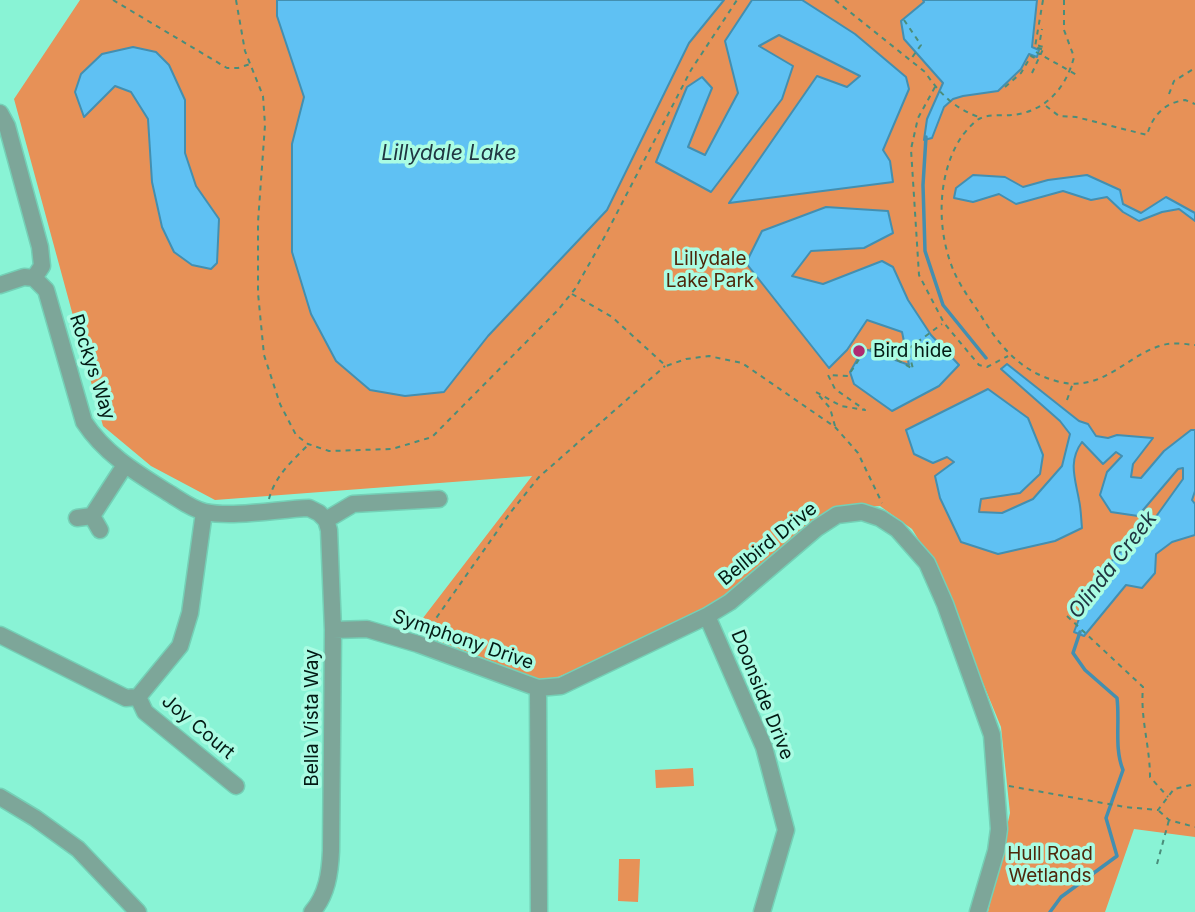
<!DOCTYPE html>
<html>
<head>
<meta charset="utf-8">
<style>
  body { margin:0 }
  canvas { display:block; background:#89f3d5 }
</style>
</head>
<body>
<canvas width="1195" height="912"></canvas>
<script>
const g = document.querySelector('canvas').getContext('2d');
g.lineJoin = 'round';
function fill(path, color) {
  g.fillStyle = color;
  g.fill(path, 'evenodd');
}
function trace(path, color, width, dash) {
  g.strokeStyle = color;
  g.lineWidth = width;
  g.lineCap = dash ? 'butt' : 'round';
  g.setLineDash(dash || []);
  g.stroke(path);
}
function drawText(font, color, halo, rows, align = 'center') {
  g.font = font + ' Inter,sans-serif';
  g.lineWidth = 7;
  g.setLineDash([]);
  g.textBaseline = 'middle';
  g.strokeStyle = halo;
  g.fillStyle = color;
  for (const [text, x, y, turn = 0] of rows) {
    g.save();
    g.translate(x, y);
    g.rotate((+turn || 0) * Math.PI / 180);
    g.textAlign = isNaN(turn) ? turn : align;
    if (halo) g.strokeText(text, 0, 0);
    g.fillText(text, 0, 0);
    g.restore();
  }
}
fill(new Path2D(`
  M80,0H1195V837L1134,829L1105,912H988L1010,813L1001,727L935,566L912,529L880,506L838,509L718,601L613,654L546,682L413,631L532,476L215,500L151,466L103,426L14,99Z
  M693,768L694,786L656,788L655,770Z
  M619,859H640L638,902L618,901Z`), '#e79157');
const water = new Path2D(`
  M277,0H724L689,43L607,210L488,336L444,392L405,396L370,390L336,361L311,314L292,252V144L304,97L277,16Z
  M752,0H802L855,34L906,77L909,89L883,150L890,161L893,182L729,203L817,76L847,87L860,76L779,35L759,46L793,66L782,99L711,192L656,162L687,87L702,77L712,88L688,147L705,155L738,93L725,41Z
  M923,0H1037L1032,47L1039,50L1037,57L1029,54L1021,69L998,91L963,96L953,99L944,107L932,138L924,140L927,119L943,83L904,39L901,21L924,2Z
  M133,47L156,52L169,65L185,100V153L196,186L219,219L217,263L211,269L192,265L174,252L162,227L152,182L148,119L131,92L115,86L84,117L75,92L81,74L102,54Z
  M973,175L1005,177L1023,187L1048,180L1087,175L1120,190L1123,204L1141,213L1166,197L1195,213V221L1179,209L1162,212L1139,221L1123,212L1107,197L1091,200L1063,191L1016,204L999,194L973,202L954,198L956,188Z
  M826,207L888,211L893,233L864,248L811,251L792,276L823,284L882,261L893,267L908,300L931,335L959,365L939,386L892,411L854,384L850,372L861,353L868,350L909,365L902,332L867,320L847,350L829,368L746,263L762,231Z
  M1007,364L1079,421L1088,424L1096,436L1108,438L1117,435L1153,438L1133,464L1131,477L1141,478L1164,451L1191,430H1195V491L1192,500L1195,504V535L1172,542L1156,554L1155,573L1142,588L1126,585L1084,636L1074,632L1094,580L1119,553L1145,537L1155,518L1183,479V468L1178,469L1138,516L1111,512L1100,495L1107,472L1122,456L1116,452L1103,464L1082,442C1068,461 1075,478 1079,500C1081,509 1081,518 1082,528L1055,541L998,554L961,542L940,498L935,476L954,462L947,457L933,463L914,454L906,430L988,389L1028,418L1043,455L1040,474L1020,493L981,499L979,512L1002,513L1033,499L1062,466L1070,434L1060,421L1001,369Z`);
fill(water, '#5fc1f3');
trace(water, '#438fb0', 2);
trace(new Path2D(`
  M926,137L923,185L925,251L943,305L986,358
  M1050,912L1061,897L1117,856L1106,818L1123,770C1114,748 1120,722 1117,698L1085,670L1073,653L1080,632`), '#438fb0', 3.5);
const minor = new Path2D(`
  M0,113L7,126L40,247L42,266L34,278
  M34,278L46,290L84,422C105,454 135,472 167,492C179,499 191,509 205,512C234,518 279,509 309,508L319,513L326,520L353,504L439,499
  M0,285L24,277L34,278
  M92,516L125,465
  M77,518L92,516L100,530
  M707,616L764,747L786,830L762,912
  M333,630L367,629L418,644L538,688L561,686L707,616L730,602L817,528L837,515L862,512L880,518L897,529L927,563L945,604L992,735L999,829L996,851L978,912
  M0,635L126,698L138,697L180,646L190,613L204,512
  M538,688L539,912
  M138,697L145,712L236,786
  M0,797L35,818L78,849L138,912
  M312,912C327,895 330,873 331,851L333,630L329,530L326,520`);
trace(minor, '#74d0b6', 19);
trace(new Path2D(`
  M113,0L227,68H238L250,64
  M236,0L245,51L263,96L265,125L258,222V293L264,355L280,404L296,435L308,444L329,451L392,449L432,437L558,310L575,289L605,236L691,70L737,0
  M835,0L925,72C939,93 955,109 979,117
  M1043,0L1035,47L1044,50
  M1064,0V30L1074,57C1066,88 1046,111 1013,115C1003,116 990,114 981,118C975,120 966,131 962,136C935,176 936,238 958,280C964,291 971,301 978,311C999,345 1019,372 1060,382C1104,392 1126,355 1163,345C1173,342 1185,344 1195,345
  M904,20L921,45L911,59
  M1036,52L1077,75
  M1032,73L1044,47L1039,46L1042,29
  M935,87L918,118L911,149L919,275L944,323L979,365L987,367L1008,356
  M1005,87L1021,73L1031,56L1037,59
  M1169,94L1174,81L1195,68
  M1046,106L1059,116L1076,117L1147,135C1153,115 1164,103 1185,100L1195,104
  M572,294L612,317L666,366L686,359L709,356L742,363L835,427L858,453L882,503
  M1067,400L1073,383
  M835,426L830,408L816,392L841,406L865,410L835,389L828,375L848,376L860,358L871,349L880,350L913,369L908,349L942,324
  M269,499C275,476 292,461 308,445
  M1067,616L1143,687C1140,718 1150,746 1150,777L1168,797
  M425,634L510,513L539,477L665,366
  M1009,786L1125,807L1158,810L1174,789L1195,784
  M1159,811L1169,820L1195,827
  M1157,864L1169,820`), '#4a8d7a', 2, [5, 5]);
trace(minor, '#7da699', 16);
for (const [x, y, r, color] of [
  [859,351,7,"#af2a71"]
]) {
  const dot = new Path2D();
  dot.arc(x, y, r, 0, 2 * Math.PI);
  g.fillStyle = color;
  g.fill(dot);
  trace(dot, '#aafce3', 2.5);
}
drawText('19px', '#4e270b', '#aafce3', [
  ["Lillydale",710,259],
  ["Lake Park",710,281],
  ["Hull Road",1050,854],
  ["Wetlands",1050,876]
]);
drawText('19px', '#031a14', '#aafce3', [
  ["Bird hide",873,351]
], 'left');
drawText('19px', '#031a14', '#aafce3', [
  ["Rockys Way",92,367,72],
  ["Bellbird Drive",768,544,-39],
  ["Symphony Drive",463,640,19],
  ["Doonside Drive",762,695,68],
  ["Bella Vista Way",312,718,-90],
  ["Joy Court",198,727,40]
]);
drawText('italic 21px', '#203641', '#aafce3', [
  ["Lillydale Lake",449,154],
  ["Olinda Creek",1113,565,-52]
]);
</script>
</body>
</html>
